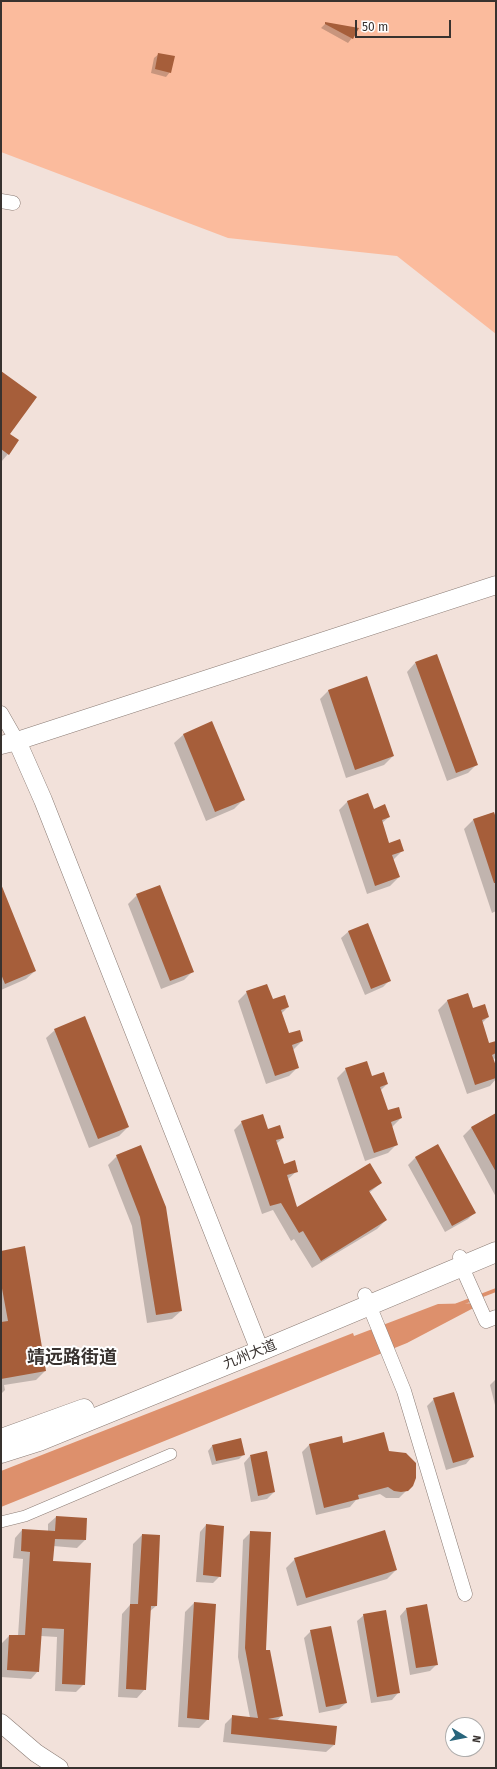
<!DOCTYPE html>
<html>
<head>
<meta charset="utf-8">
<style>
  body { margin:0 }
  #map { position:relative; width:497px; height:1769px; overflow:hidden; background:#f2e1da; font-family:"Fira Sans",sans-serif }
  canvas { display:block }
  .frame { position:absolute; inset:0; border:2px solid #38322f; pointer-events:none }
  .north { position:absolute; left:445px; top:1717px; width:40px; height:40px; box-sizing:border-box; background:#fff; border:1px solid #afadac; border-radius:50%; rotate:100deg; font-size:11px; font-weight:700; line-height:16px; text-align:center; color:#38322f }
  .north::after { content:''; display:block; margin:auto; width:14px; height:18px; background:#28657c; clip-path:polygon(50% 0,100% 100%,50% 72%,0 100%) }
  .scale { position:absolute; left:355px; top:20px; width:96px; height:18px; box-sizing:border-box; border:2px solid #38322f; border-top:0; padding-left:5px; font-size:12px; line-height:14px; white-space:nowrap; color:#38322f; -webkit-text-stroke:3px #fff; paint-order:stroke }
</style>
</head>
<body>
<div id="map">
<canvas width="497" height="1769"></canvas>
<div class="frame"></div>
<div class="north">N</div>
<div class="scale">50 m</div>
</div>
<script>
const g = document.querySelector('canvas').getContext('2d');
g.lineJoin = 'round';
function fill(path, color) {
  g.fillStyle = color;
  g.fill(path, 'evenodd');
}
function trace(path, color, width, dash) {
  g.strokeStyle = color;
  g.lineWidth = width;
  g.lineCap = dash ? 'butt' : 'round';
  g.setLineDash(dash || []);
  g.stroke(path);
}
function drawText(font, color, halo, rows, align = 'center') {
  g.font = font + ' "Fira Sans","Noto Sans SC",sans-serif';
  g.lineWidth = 4;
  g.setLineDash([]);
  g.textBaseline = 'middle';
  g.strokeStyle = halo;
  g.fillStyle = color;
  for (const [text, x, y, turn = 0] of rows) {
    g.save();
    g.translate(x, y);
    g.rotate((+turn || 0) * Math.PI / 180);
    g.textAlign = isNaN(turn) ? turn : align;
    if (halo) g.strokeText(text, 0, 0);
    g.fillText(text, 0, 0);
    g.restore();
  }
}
fill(new Path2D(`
  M1,1H496V334L397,256L228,238L1,152Z`), '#fbbb9d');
fill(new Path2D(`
  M483,1303L407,1343L1,1507V1471L353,1333L354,1336L438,1304Z`), '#dd906c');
fill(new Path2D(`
  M326,23L352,38L348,43L321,28Z
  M159,54L170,72L166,77L151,73L154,58Z
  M1,378L9,434L8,454L1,462Z
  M415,663L477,764L468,773L447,781L407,672Z
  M329,690L393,756L384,765L346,778L320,699Z
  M211,723L243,800L234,809L206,821L174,743L183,735Z
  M348,801L389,817L382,823L389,844L403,850L393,860L399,877L390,886L367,894L339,810Z
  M493,813L496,821V911L492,913L464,829L473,820Z
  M1,886L35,971L26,979L1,990Z
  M137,895L193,971L184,980L161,989L128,904Z
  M367,924L390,980L383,987L365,995L341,938L348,932Z
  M247,992L288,1007L281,1014L288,1035L302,1041L293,1050L298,1067L289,1076L266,1084L238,1001Z
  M468,994L473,1010L488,1017L482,1023L489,1044L496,1042V1057L493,1060L496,1069V1079L490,1086L467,1094L438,1010L447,1001Z
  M55,1030L128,1127L119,1136L89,1148L46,1038Z
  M346,1069L387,1084L380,1091L387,1112L401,1118L392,1127L397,1144L388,1153L365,1161L337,1078Z
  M496,1114V1197L463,1136L472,1127Z
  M242,1122L283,1138L276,1144L283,1165L297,1171L287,1180L297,1208L381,1183L369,1193L386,1220L377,1229L312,1268L294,1239L291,1241L273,1210L262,1214L234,1130Z
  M438,1146L474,1213L468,1219L445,1232L408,1165L415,1158Z
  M117,1156L181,1311L172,1319L147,1323L132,1226L108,1165Z
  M1,1252L45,1371L36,1380L4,1385L5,1390L1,1394Z
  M496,1379V1409L490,1385Z
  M434,1399L472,1457L466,1464L446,1470L427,1406Z
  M309,1445L388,1452L412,1485L399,1498H386L380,1494L356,1500L350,1507L316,1515L302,1452Z
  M212,1446L244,1454L239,1459L212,1465L208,1451Z
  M250,1456L274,1492L267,1499L251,1502L244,1463Z
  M56,1517L86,1519L85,1540L77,1548L53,1546L52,1562L84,1684L76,1692L55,1691L57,1637L41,1636L38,1671L31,1679L1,1677L2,1643L9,1636H18L23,1559L13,1558L15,1538L22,1530L48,1532V1524Z
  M206,1525L220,1576L213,1583L196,1582L200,1532Z
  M251,1532L265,1652L282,1715L277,1721L334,1745L326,1752L223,1742L225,1724L233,1716L250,1718L238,1657L243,1540Z
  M142,1535L156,1606L149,1612L145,1689L137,1698L118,1697L122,1614L130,1605L133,1544Z
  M295,1559L396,1570L387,1579L297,1606L286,1568Z
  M194,1603L208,1719L199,1728L178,1727L185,1612Z
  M406,1609L437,1664L430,1671L410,1675L400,1616Z
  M364,1615L398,1693L392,1700L371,1703L357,1621Z
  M311,1631L346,1703L339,1709L319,1713L304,1638Z`), '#0003');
trace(new Path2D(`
  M457,1305L496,1290`), '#dd906c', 4);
fill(new Path2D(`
  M325,22L359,28L353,39L325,24Z
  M158,53L175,56L171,73L155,69Z
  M1,371L37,397L10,434L19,440L9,455L1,449Z
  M437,654L478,765L456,773L415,662Z
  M367,676L394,756L355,770L328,690Z
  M212,721L245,800L215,812L183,734Z
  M368,793L374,809L385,804L390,817L382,820L389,843L400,839L404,851L392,855L400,877L375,886L347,801Z
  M494,812L496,818V883H494L473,819Z
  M1,884L36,971L5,984L1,974Z
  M160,885L194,972L170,981L136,894Z
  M368,923L391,981L371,989L348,931Z
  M267,984L273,999L285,995L289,1007L281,1010L289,1033L300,1030L303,1041L292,1045L299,1068L275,1076L246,991Z
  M468,993L473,1008L485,1004L489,1017L482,1020L489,1043L496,1041V1053L492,1055L496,1066V1078L475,1085L447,1000Z
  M85,1016L129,1127L98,1139L54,1029Z
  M367,1061L372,1076L384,1072L388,1084L380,1087L388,1110L399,1107L402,1118L391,1122L398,1145L374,1153L345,1068Z
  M496,1113V1172L471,1127Z
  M263,1114L268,1129L280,1125L284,1138L276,1140L284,1164L295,1160L298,1172L287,1175L297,1207L370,1163L382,1183L369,1191L387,1220L321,1261L303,1231L299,1233L281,1203L270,1206L241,1121Z
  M438,1144L476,1213L452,1226L415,1157Z
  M141,1145L166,1207L182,1311L156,1315L140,1217L116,1155Z
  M25,1246L46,1371L1,1379V1322L8,1321L1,1283V1251Z
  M454,1392L474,1457L453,1463L433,1398Z
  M384,1432L389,1451L406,1453L416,1463V1478L413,1486L408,1491L401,1492L394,1491L388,1487L358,1495L359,1499L324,1508L309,1444L342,1436L343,1443Z
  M241,1438L245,1455L216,1461L212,1445Z
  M267,1451L275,1492L258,1496L250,1455Z
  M56,1516L87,1518L86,1540L55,1539L53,1561L91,1563L85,1685L62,1684L64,1629L42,1628L39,1672L7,1670L9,1635H25L30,1552L21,1551L22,1529L55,1531Z
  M206,1524L224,1526L221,1577L203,1575Z
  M385,1530L397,1570L306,1598L294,1558Z
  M250,1531L271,1532L266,1650H270L283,1716L268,1719L337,1726L335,1745L231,1734L232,1715L258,1718L245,1648Z
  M142,1534L160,1535L157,1606H151L146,1690L126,1689L130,1604H138Z
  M194,1602L216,1604L209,1720L187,1718Z
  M427,1604L438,1665L416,1668L406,1608Z
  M386,1610L400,1693L377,1697L363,1614Z
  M331,1626L347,1703L326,1707L310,1630Z`), '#a65e3a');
const pedestrian = new Path2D(`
  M1,1522L25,1516L171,1454`);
const minor = new Path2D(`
  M1,201L13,203
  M1,713L17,741
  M460,1257L461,1265L486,1321L496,1317
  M365,1295L404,1391L465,1594`);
const tertiary = new Path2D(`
  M17,741L43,800L260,1351
  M1,745L17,741L496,585
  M1,1723L36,1753L59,1768`);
const secondary = new Path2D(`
  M1,1439L84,1409
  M1,1453L39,1441L260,1351L496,1252`);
trace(pedestrian, '#8b7c75', 12);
trace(minor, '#8b7c75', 15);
trace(tertiary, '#8b7c75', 19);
trace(secondary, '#8b7c75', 21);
trace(pedestrian, '#fff', 11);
trace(minor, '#fff', 14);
trace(tertiary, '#fff', 18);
trace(secondary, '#fff', 20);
drawText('14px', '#38322f', '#fff', [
  ["九州大道",250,1355,-22]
]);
drawText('bold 18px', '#38322f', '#fff', [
  ["靖远路街道",72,1358]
]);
</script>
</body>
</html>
